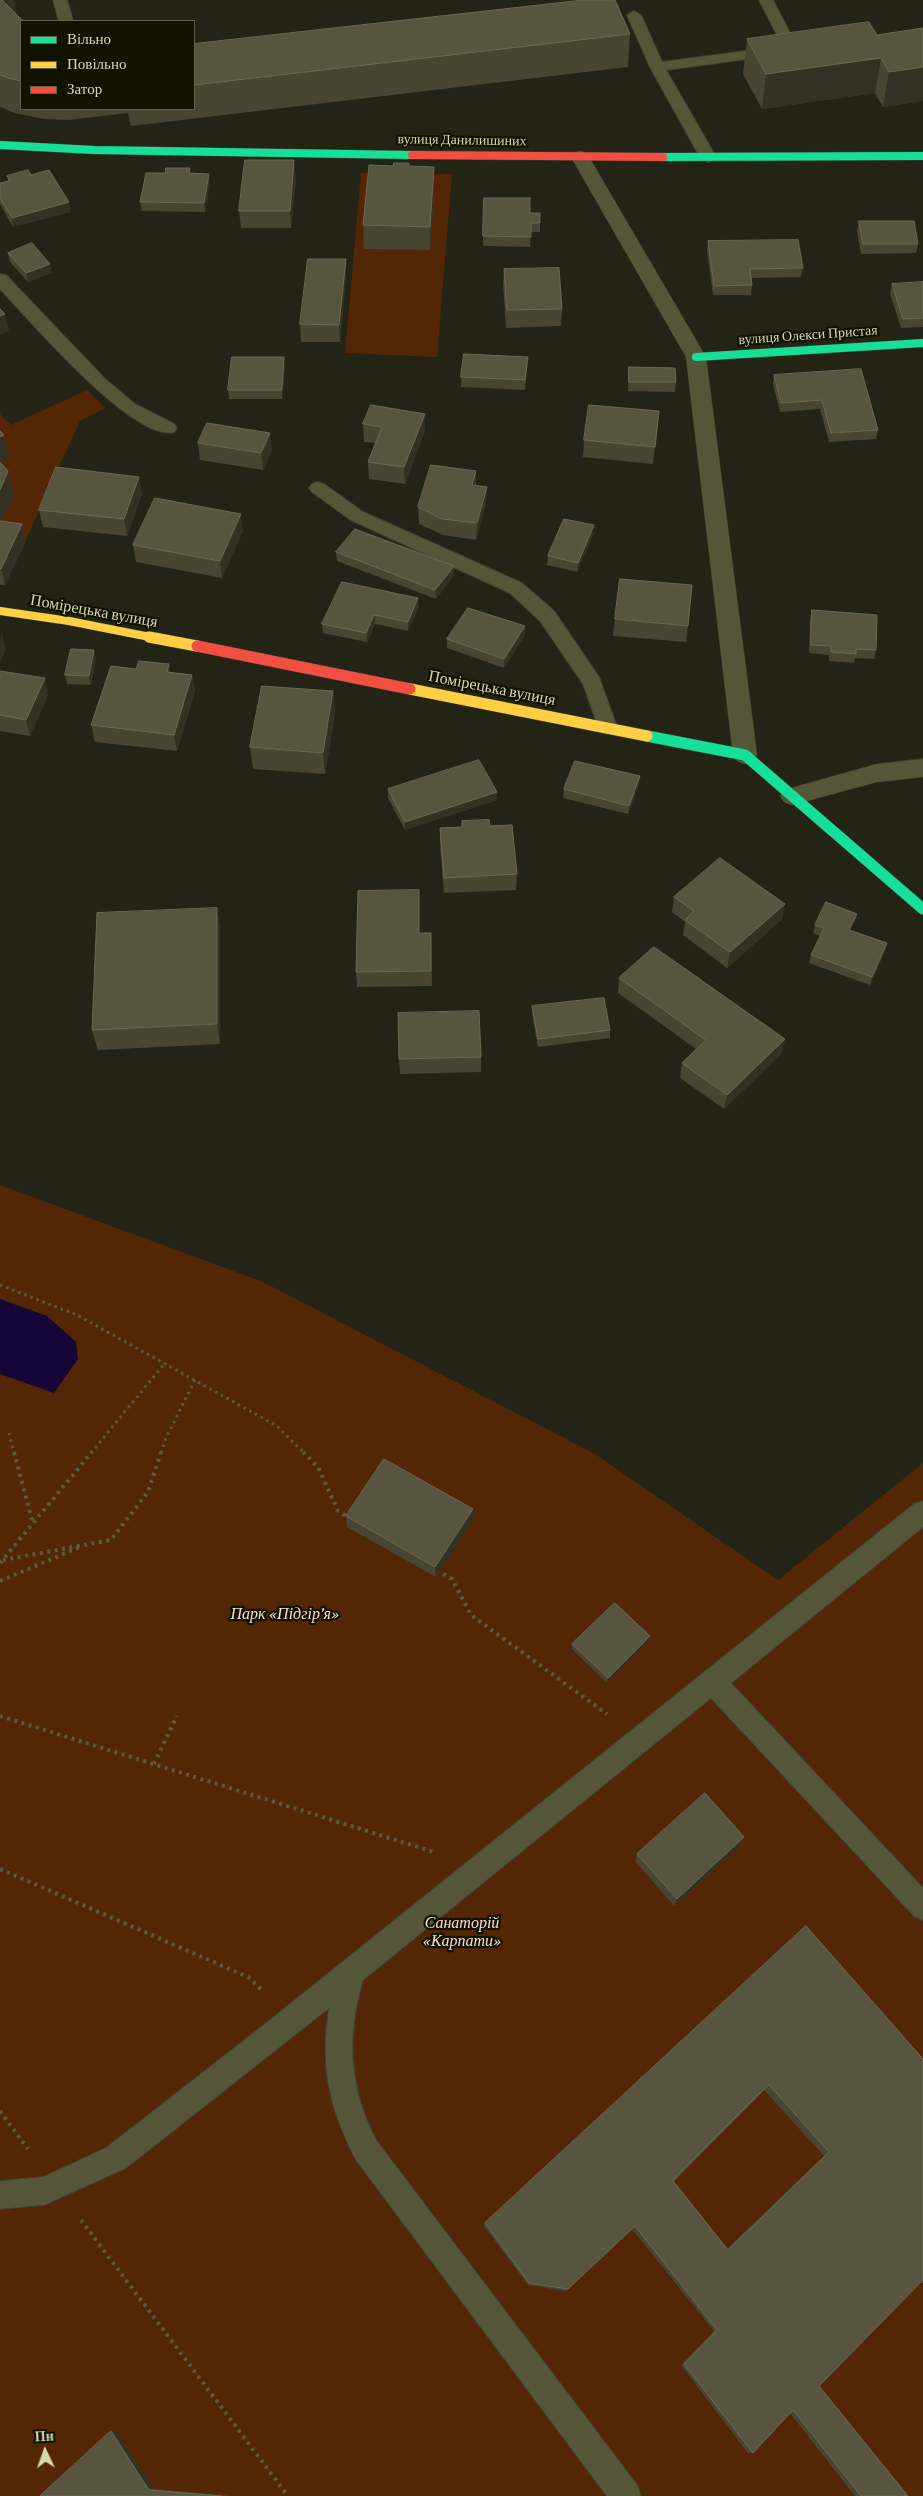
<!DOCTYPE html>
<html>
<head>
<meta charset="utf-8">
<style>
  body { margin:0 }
  #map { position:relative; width:923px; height:2496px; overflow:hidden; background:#232415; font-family:"Crimson Pro",serif }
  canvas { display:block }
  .legend { position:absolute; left:20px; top:20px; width:175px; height:90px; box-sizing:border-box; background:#121200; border:1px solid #606146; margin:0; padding:6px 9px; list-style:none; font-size:15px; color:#d5d7ae }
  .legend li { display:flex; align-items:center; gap:10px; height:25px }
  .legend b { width:25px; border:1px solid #606146 }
  .north { position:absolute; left:20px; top:2426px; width:50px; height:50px; -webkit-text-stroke:4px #121200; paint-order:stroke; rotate:357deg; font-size:14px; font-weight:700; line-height:20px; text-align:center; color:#d5d7ae }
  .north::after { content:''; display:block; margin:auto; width:18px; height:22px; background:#d5d7ae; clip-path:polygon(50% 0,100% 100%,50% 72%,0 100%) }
</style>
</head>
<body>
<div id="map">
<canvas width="923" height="2496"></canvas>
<ul class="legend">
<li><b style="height:6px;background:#16e098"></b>Вільно</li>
<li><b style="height:6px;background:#ffcf43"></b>Повільно</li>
<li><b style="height:6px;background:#f24e42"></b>Затор</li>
</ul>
<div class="north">Пн</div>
</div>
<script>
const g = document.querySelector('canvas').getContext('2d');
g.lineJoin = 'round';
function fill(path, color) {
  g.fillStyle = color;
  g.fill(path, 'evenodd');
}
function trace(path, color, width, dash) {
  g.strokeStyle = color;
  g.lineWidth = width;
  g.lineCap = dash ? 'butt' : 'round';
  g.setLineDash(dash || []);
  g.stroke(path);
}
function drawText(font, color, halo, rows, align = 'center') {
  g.font = font + ' "Crimson Pro",serif';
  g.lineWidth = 4.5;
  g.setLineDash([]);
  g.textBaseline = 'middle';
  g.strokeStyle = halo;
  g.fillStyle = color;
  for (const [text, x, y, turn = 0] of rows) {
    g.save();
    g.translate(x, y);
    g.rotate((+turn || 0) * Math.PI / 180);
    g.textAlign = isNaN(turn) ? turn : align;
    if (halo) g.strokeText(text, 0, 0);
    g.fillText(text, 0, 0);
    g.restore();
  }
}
fill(new Path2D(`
  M361,173L452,174L437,357L345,353Z
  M87,390L105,408L80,421L5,585H0V414L11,425Z
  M0,1185L263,1282L595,1454L778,1580L923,1463V2496H0Z`), '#532706');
fill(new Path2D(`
  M0,1299L47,1316L76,1342L78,1359L54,1393L0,1374Z`), '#160537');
const lane = new Path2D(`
  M53,0H67L73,21H59Z
  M759,0H773L798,49L796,52H786Z
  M634,11L641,15L662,62L776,47L783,51L776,55L666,70L716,157L713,160L708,162L700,157L650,67L627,15Z
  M0,274L6,275L105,379L135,404L174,424L177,428L174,432C134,443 28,318 0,289Z
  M318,482L324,484L363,512L522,583L554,611L599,677L617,727L614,732L607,734L600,732L583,684L540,621L510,593L351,520L312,492L309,488L312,484Z
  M923,1501V1527L731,1683L923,1888V1920L914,1916L711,1698L363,1980C346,2036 349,2088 376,2140L637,2485L641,2496H607L356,2160C329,2107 320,2068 329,2008L126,2168L44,2205L0,2209V2181L43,2177L106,2148L265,2024L914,1504Z`);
const street = new Path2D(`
  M580,151L587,153L589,157L706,357L757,755L753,761L745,764L737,761L733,755L686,357L571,157L573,153Z
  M923,759V777L877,782L792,805L784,802L780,796L784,790L877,764Z`);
const fastFar1 = new Path2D(`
  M0,145L94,150L412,155
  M663,157L923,156
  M696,357L923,343`);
const fast = new Path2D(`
  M647,736L745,755L923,909`);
const slowFar1 = new Path2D(`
  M0,611L69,621L155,638`);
const slow = new Path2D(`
  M149,637L197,646
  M410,689L647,736`);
const jamFar1 = new Path2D(`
  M412,155L663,157`);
const jam = new Path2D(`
  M197,646L410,689`);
trace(lane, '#404130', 2);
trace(street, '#404130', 1);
trace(fastFar1, '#404130', 9);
trace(fast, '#404130', 12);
trace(slowFar1, '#404130', 9);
trace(slow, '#404130', 12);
trace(jamFar1, '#404130', 9);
trace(jam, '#404130', 12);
trace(new Path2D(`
  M0,1285L77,1315L277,1426L304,1453
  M9,1433L14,1453
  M91,1453L165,1363
  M161,1453L166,1438L195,1380`), '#5a5a44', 3, [2.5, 4]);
trace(new Path2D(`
  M14,1452L33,1524
  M303,1452L318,1467L338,1511L348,1517
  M3,1560L111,1540L148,1492L161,1452
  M0,1563L92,1452
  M437,1570L452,1579L471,1615L607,1714
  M0,1581L80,1547
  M0,1716L434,1852
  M154,1764L177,1716
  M0,1869L248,1977L262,1990
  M0,2111L28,2149
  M81,2220L288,2496`), '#5a5a44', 4, [3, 4.5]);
fill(lane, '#555537');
fill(street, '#555537');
trace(fastFar1, '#16e098', 8);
trace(fast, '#16e098', 11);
trace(slowFar1, '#ffcf43', 8);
trace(slow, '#ffcf43', 11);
trace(jamFar1, '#f24e42', 8);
trace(jam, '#f24e42', 11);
fill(new Path2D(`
  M0,0H14L16,14L21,21V109H127L128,113L68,120L44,119L15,113L0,107Z
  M923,28V101L883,107L875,93L762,109L743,74L747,39L877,35Z
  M630,34L628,67L131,126L127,109H194V44Z
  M409,166L434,191L430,250L364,249L363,225Z
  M190,173L210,183L205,212L142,211L140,202Z
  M31,175L69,202L70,212L13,227L0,204V183L8,181L7,176Z
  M296,178L291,228H241L239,211Z
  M484,198L530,213L540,223V232H531L530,247L483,246Z
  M859,221L918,244L916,253L861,254L857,231Z
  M708,241L803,268L801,277L751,278L752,285L751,295H713L707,251Z
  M8,253L50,264L52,273L28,282L10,262Z
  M346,259V277L340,342H301L300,324Z
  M504,269L562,309L561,326L506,328L503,286Z
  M892,284H923V327L901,328L890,294Z
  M284,357L285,366L282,399H229L228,390Z
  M528,357L525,390L461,387V377Z
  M629,367L676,382L675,392L628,391Z
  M774,375L878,430L876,439L829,442L820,409L780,412L773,384Z
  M659,411L653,464L583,457L584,440Z
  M363,424L425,431L405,484L369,479L368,462L375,443L364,442Z
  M0,431L4,435L10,459L0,463L8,471L14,495L2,521L22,524L26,541L5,585H0Z
  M198,443L272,450L263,470L200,460Z
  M476,471V486L486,504L476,540L443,535L419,524L418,507Z
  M142,494L127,536L43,527L39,510Z
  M594,525L593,534L577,572L547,565L548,556Z
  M243,531L222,578L136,562L133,545Z
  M336,552L454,575L436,599L337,561Z
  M419,607L408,631L375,624L367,642L323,633L322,624Z
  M812,610L876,650L874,659L855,658L854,663L829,661V655L809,653L810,619Z
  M615,619L688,626L686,642L613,636Z
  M525,635L504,668L447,648V639Z
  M96,659L91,685L67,684L65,675Z
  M169,664L170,672L192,675L195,691L177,751L95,742L91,725L136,669Z
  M0,671L48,695L30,736L0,731Z
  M333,691L335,713L325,774L253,769L250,747Z
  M639,785L628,814L563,798L564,789Z
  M388,789L497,792V800L405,830L388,798Z
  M490,826L517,874L516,890L444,893L440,844V828Z
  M674,897L785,904L782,919L727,968L683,935L685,922L672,912Z
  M217,908L220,928V1044L98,1050L92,1030Z
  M857,914L854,922L850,930L887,943L885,951L870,985L809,963L811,955L820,936L813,933L815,925Z
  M420,933H431L432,986L357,987L356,972Z
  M619,978L785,1039L781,1054L724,1109L680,1078L682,1063L696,1049L618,993Z
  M532,1006L610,1030V1038L538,1047L532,1014Z
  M481,1057V1072L400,1074L399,1059Z
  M473,1509V1520L436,1577L347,1527L346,1516Z
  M650,1636L649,1641L607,1683L572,1649V1644Z
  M744,1837L741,1845L674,1906L635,1861L637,1854Z
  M806,1926L923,2059L819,2386L908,2496H855L790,2413L753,2453H748L681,2365L714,2331L632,2229L566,2291L528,2285L484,2226L485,2223ZM764,2090L824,2156L727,2249L674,2181Z
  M116,2431L154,2489L232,2496H40Z`), '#484532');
fill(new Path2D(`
  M0,0H14L18,22Z
  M881,58L875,93L762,109L766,74Z
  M923,67V101L883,107L889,72Z
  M294,160L296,178L291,228L290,211Z
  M434,167V191L430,250V227Z
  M209,174L210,183L205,212L204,203Z
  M69,202L70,212L13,227L12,218Z
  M346,259V277L340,342L339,325Z
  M50,264L52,273L28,282L26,273Z
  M5,314L9,331L0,335V316Z
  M284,357L285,366L282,399V390Z
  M659,411L658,428L653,464L655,447Z
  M425,414V431L405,484L404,467Z
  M270,433L272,450L263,470L261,453Z
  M4,435L10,459L0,463V437Z
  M8,471L14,495L0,525V490Z
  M476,471L475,488L472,485Z
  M139,477L142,494L127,536L124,519Z
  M487,487L486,504L476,540L477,523Z
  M241,514L243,531L222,578L220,561Z
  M22,524L26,541L5,585L1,569Z
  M594,525L593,534L577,572L578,563Z
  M454,566V575L436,599L435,590Z
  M418,598L419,607L408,631V622Z
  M374,615L375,624L367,642L366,633Z
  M525,626V635L504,668V659Z
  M2,633L6,649L0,664V638Z
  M94,650L96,659L91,685L89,676Z
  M169,664L172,681L167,672Z
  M192,675L195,691L177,751L174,735Z
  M45,678L48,695L30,736L26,720Z
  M333,691L335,713L325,774L323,753Z
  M640,776L639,785L628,814L629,806Z
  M497,792V800L405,830V822Z
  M785,904L782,919L727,968L730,952Z
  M217,908L220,928V1044L217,1024Z
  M857,914L854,922L846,938L849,930Z
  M887,943L885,951L870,985L872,977Z
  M785,1039L781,1054L724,1109L727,1095Z
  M473,1509V1520L436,1577L435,1567Z
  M650,1636L649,1641L607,1683L608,1678Z
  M744,1837L741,1845L674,1906L677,1899Z
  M111,2431H116L154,2489L149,2490Z`), '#333121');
const building = new Path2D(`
  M0,0H2L22,20L27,21H21V81L8,78L0,75Z
  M584,0H615L630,34L194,85V44Z
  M869,22L877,35L923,28V67L889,72L881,58L766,74L747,39Z
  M245,160H294L290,211H239Z
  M394,163H409V166L434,167L430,227L363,225L369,165L393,166Z
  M166,168H190L189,173L209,174L204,203L140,202L146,173H165Z
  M28,170L31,175L49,170L69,202L12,218L0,198V183L10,181L7,176Z
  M484,198H530V213H540V223H531V237L483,236Z
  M859,221H914L918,244H863Z
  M798,240L803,268L750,269L752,285L714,286L708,241Z
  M32,243L50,264L26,273L8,253Z
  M308,259H346L339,325L300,324Z
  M559,268L562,309L507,310L504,269Z
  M923,282V318L903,319L892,284Z
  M0,309L5,314L0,316Z
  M464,354L528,357L525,380L461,377Z
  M232,357H284L282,390H228Z
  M629,367L675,368L676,382H629Z
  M861,369L878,430L831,433L822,400L781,403L774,375Z
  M371,405L425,414L404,467L368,462L382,427L363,424Z
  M589,405L659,411L655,447L584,440Z
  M207,423L270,433L261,453L198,443Z
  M0,431L4,435L0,437Z
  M0,462L8,471L0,490Z
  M431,465L476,471L472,485L487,487L477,523L442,519L418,507Z
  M56,467L139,477L124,519L39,510Z
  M155,498L241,514L220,561L133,545Z
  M564,519L594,525L578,563L548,556Z
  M0,521L22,524L1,569H0Z
  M355,529L454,566L435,590L336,552Z
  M620,579L692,585L688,626L615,619Z
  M342,582L418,598L408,622L374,615L366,633L322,624Z
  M468,608L525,626L504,659L447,639Z
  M812,610L877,615L876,650L856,649V654L831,652V646L811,645Z
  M71,649L94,650L89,676L65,675Z
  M139,661L169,664L167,672L192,675L174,735L91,725L111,666L136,669Z
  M0,671L45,678L26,720L0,715Z
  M262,686L333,691L323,753L250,747Z
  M479,760L497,792L405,822L388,789Z
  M575,761L640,776L629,806L564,789Z
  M489,820L490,826L512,825L517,874L444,878L440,828L462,827V821Z
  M720,858L785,904L730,952L685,920L694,911L674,897Z
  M419,890V933H431V971L356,972L358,891Z
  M826,902L857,914L849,930L887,943L872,977L811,955L824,928L815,925Z
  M217,908V1024L92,1030L97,913Z
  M654,947L785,1039L727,1095L682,1063L706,1040L619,978Z
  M604,998L610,1030L538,1039L532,1006Z
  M479,1011L481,1057L399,1059L398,1013Z
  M384,1459L473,1509L435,1567L346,1516Z
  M615,1603L650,1636L608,1678L572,1644Z
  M705,1793L744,1837L677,1899L637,1854Z
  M806,1926L923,2059V2280L819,2386L908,2496H861L793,2410L753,2453L684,2364L717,2330L635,2226L568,2289L529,2283L485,2223ZM769,2085L829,2152L728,2250L673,2181Z
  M111,2431L149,2490L221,2496H40Z`);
fill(building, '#575540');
trace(building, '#6b6951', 1);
drawText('14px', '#d5d7ae', '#121200', [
  ["вулиця Данилишиних",462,140,1],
  ["вулиця Олекси Пристая",808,335,-4]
]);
drawText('16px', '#d5d7ae', '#121200', [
  ["Помірецька вулиця",94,611,10],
  ["Помірецька вулиця",492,688,11]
]);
drawText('italic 16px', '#fadccc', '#121200', [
  ["Парк «Підгір'я»",285,1614],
  ["Санаторій",462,1923],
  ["«Карпати»",462,1941]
]);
</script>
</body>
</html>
